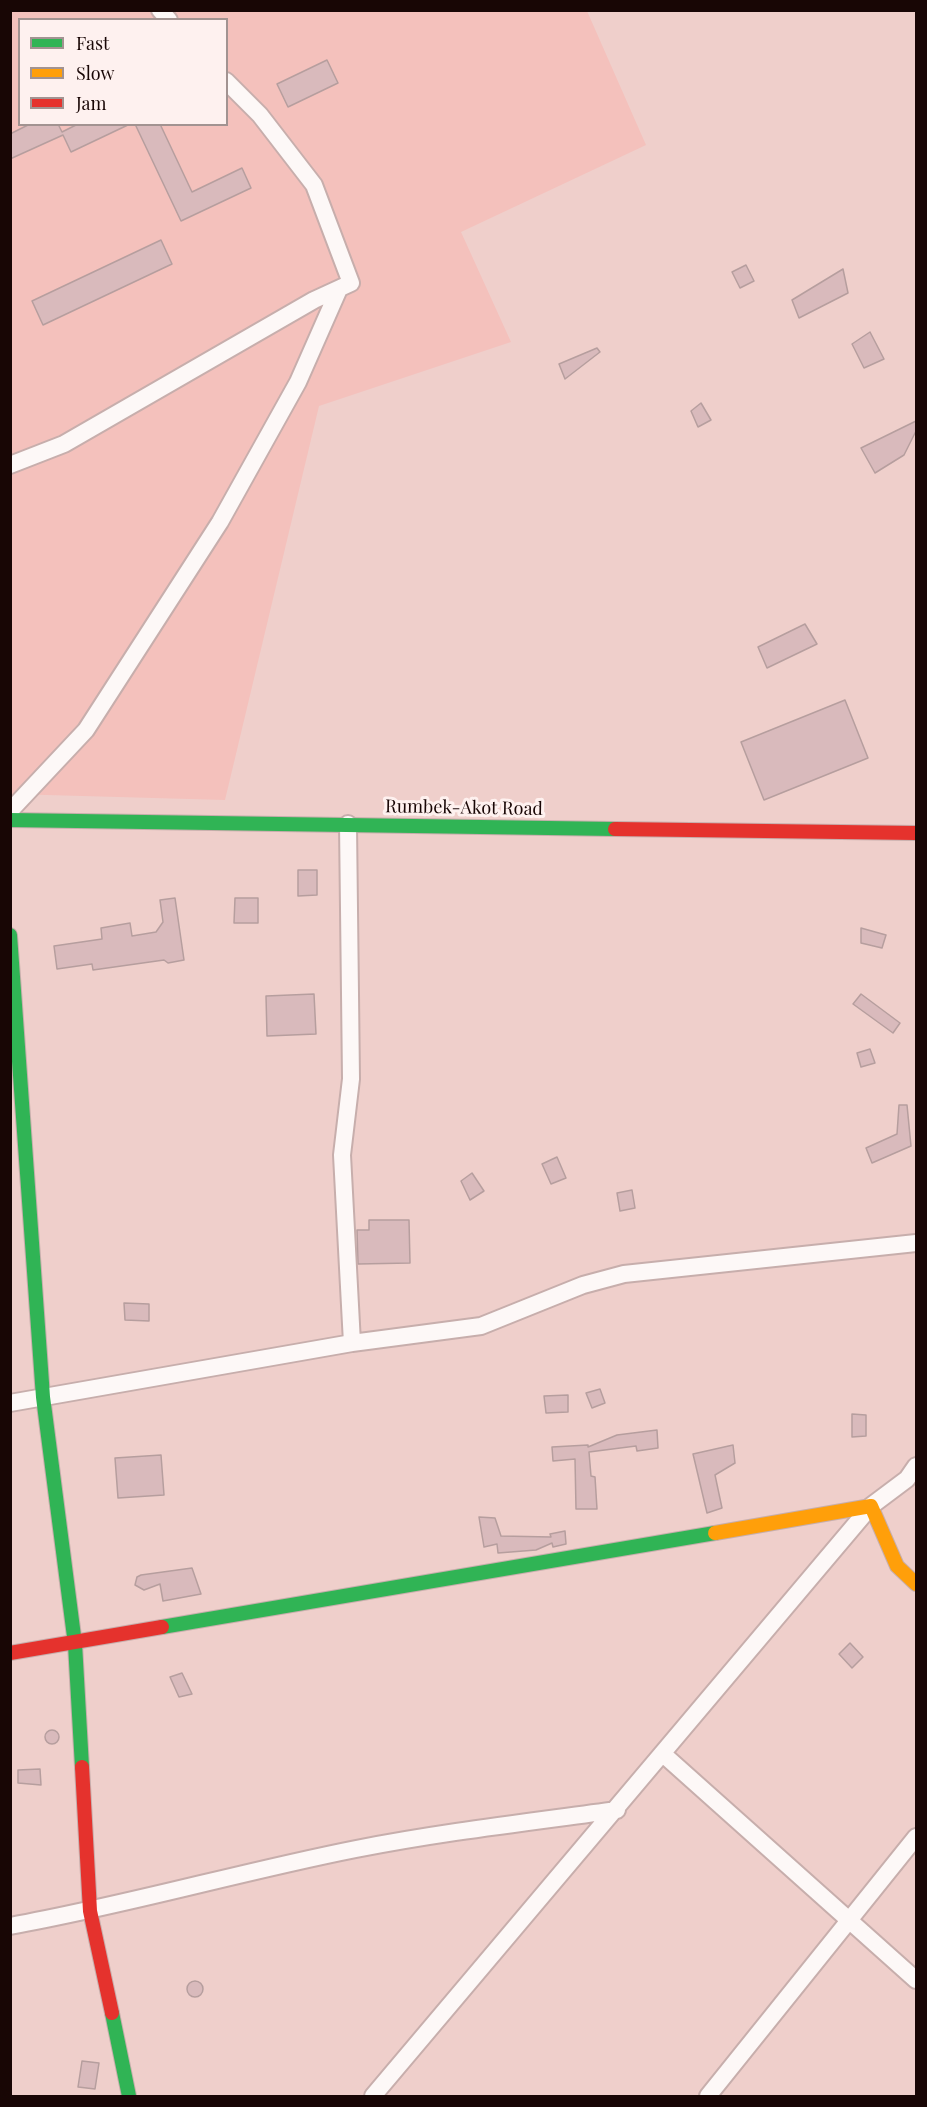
<!DOCTYPE html>
<html>
<head>
<meta charset="utf-8">
<style>
  body { margin:0 }
  #map { position:relative; width:927px; height:2107px; overflow:hidden; background:#efcfcb; font-family:"Playfair Display",serif }
  canvas { display:block }
  .frame { position:absolute; inset:0; border:12px solid #180605; pointer-events:none }
  .legend { position:absolute; left:18px; top:18px; width:210px; height:108px; box-sizing:border-box; background:#fef1ef; border:2px solid #a29391; margin:0; padding:8px 10px; list-style:none; font-size:18px; color:#180605 }
  .legend li { display:flex; align-items:center; gap:12px; height:30px }
  .legend b { width:30px; border:2px solid #a29391 }
</style>
</head>
<body>
<div id="map">
<canvas width="927" height="2107"></canvas>
<div class="frame"></div>
<ul class="legend">
<li><b style="height:8px;background:#30b455"></b>Fast</li>
<li><b style="height:8px;background:#ff9f0a"></b>Slow</li>
<li><b style="height:8px;background:#e5322d"></b>Jam</li>
</ul>
</div>
<script>
const g = document.querySelector('canvas').getContext('2d');
g.lineJoin = 'round';
function fill(path, color) {
  g.fillStyle = color;
  g.fill(path, 'evenodd');
}
function trace(path, color, width, dash) {
  g.strokeStyle = color;
  g.lineWidth = width;
  g.lineCap = dash ? 'butt' : 'round';
  g.setLineDash(dash || []);
  g.stroke(path);
}
function drawText(font, color, halo, rows, align = 'center') {
  g.font = font + ' "Playfair Display",serif';
  g.lineWidth = 6;
  g.setLineDash([]);
  g.textBaseline = 'middle';
  g.strokeStyle = halo;
  g.fillStyle = color;
  for (const [text, x, y, turn = 0] of rows) {
    g.save();
    g.translate(x, y);
    g.rotate((+turn || 0) * Math.PI / 180);
    g.textAlign = isNaN(turn) ? turn : align;
    if (halo) g.strokeText(text, 0, 0);
    g.fillText(text, 0, 0);
    g.restore();
  }
}
fill(new Path2D(`
  M11,11H587L646,145L461,232L511,342L319,406L225,800L11,794ZM20,20H226V124H20Z`), '#f4c1bc');
const building = new Path2D(`
  M327,60L338,83L288,107L277,84Z
  M30,124H58L62,132L78,124H130L71,152L63,135L10,159V134Z
  M135,124H160L192,192L242,168L251,188L181,221Z
  M161,240L172,264L43,325L32,301Z
  M746,265L754,281L740,288L732,272Z
  M843,269L848,293L799,318L792,300Z
  M870,332L884,359L864,368L852,344Z
  M597,348L600,352L565,379L559,364Z
  M701,403L711,420L698,427L691,411Z
  M916,421V431L904,455L875,473L861,448Z
  M805,624L817,644L767,668L758,647Z
  M845,700L868,758L764,800L741,742Z
  M298,870H317V895L298,896Z
  M175,898L184,960L168,963L164,960L93,970L92,964L57,969L54,946L102,939L101,928L130,923L132,936L156,932L163,922L160,900Z
  M235,898H258V923H234Z
  M861,928L886,935L882,948L861,943Z
  M314,994L316,1034L267,1036L266,996Z
  M861,994L900,1023L893,1033L853,1004Z
  M870,1049L875,1063L861,1067L857,1053Z
  M899,1105H907L911,1146L872,1163L866,1148L897,1134Z
  M557,1157L566,1178L551,1184L542,1164Z
  M472,1173L484,1191L470,1200L461,1181Z
  M632,1190L635,1208L620,1211L617,1193Z
  M369,1220H409L410,1263L358,1264L357,1230H369Z
  M124,1303L149,1304V1321L125,1320Z
  M600,1389L605,1403L592,1408L586,1393Z
  M568,1395V1412L546,1413L544,1396Z
  M852,1414L866,1415V1436L852,1437Z
  M657,1430L658,1448L637,1451L636,1446L589,1452L591,1476L595,1477L597,1509H576L575,1459L553,1461L552,1447L588,1445V1447L617,1435Z
  M733,1445L735,1463L715,1475L722,1508L707,1513L693,1454Z
  M161,1455L164,1495L118,1498L115,1458Z
  M479,1517L495,1518L501,1536L551,1537L550,1534L565,1531L566,1544L553,1547L552,1543L536,1550L498,1553L497,1544L484,1547Z
  M192,1568L201,1594L163,1601L160,1584L144,1590L135,1585L137,1577L141,1575Z
  M850,1643L863,1657L852,1668L839,1654Z
  M182,1673L192,1694L179,1697L170,1677Z
  M45 1737a7 7 0 1 1 14 0a7 7 0 1 1-14 0Z
  M40,1769L41,1785L18,1783V1770Z
  M187 1989a8 8 0 1 1 16 0a8 8 0 1 1-16 0Z
  M82,2061L99,2063L95,2089L78,2087Z`);
fill(building, '#d9babc');
trace(building, '#b69e9e', 1.5);
const street = new Path2D(`
  M160,10L169,20
  M10,465L64,444L314,300L351,283L314,185L260,115L226,81
  M10,811L86,730L220,522L298,382L339,289
  M348,824L351,1079L342,1155L352,1343
  M10,1403L352,1343L481,1326L583,1285L624,1274L916,1243
  M663,1754L916,1980
  M10,1926C127,1905 240,1872 356,1849C442,1832 530,1822 617,1810
  M373,2096L871,1506L907,1479L916,1466
  M708,2096L916,1837`);
const fast = new Path2D(`
  M10,820L615,829
  M10,935L43,1397L75,1644L82,1767
  M162,1627L715,1533
  M112,2013L129,2096`);
const slow = new Path2D(`
  M715,1533L871,1506L897,1566L916,1584`);
const jam = new Path2D(`
  M615,829L916,833
  M10,1653L162,1627
  M82,1767L90,1911L112,2013`);
trace(street, '#c7aeac', 20);
trace(fast, '#c7aeac', 16);
trace(slow, '#c7aeac', 16);
trace(jam, '#c7aeac', 16);
trace(street, '#fdf8f7', 16);
trace(fast, '#30b455', 14);
trace(slow, '#ff9f0a', 14);
trace(jam, '#e5322d', 14);
drawText('18px', '#180605', '#fef1ef', [
  ["Rumbek-Akot Road",464,808,1]
]);
</script>
</body>
</html>
